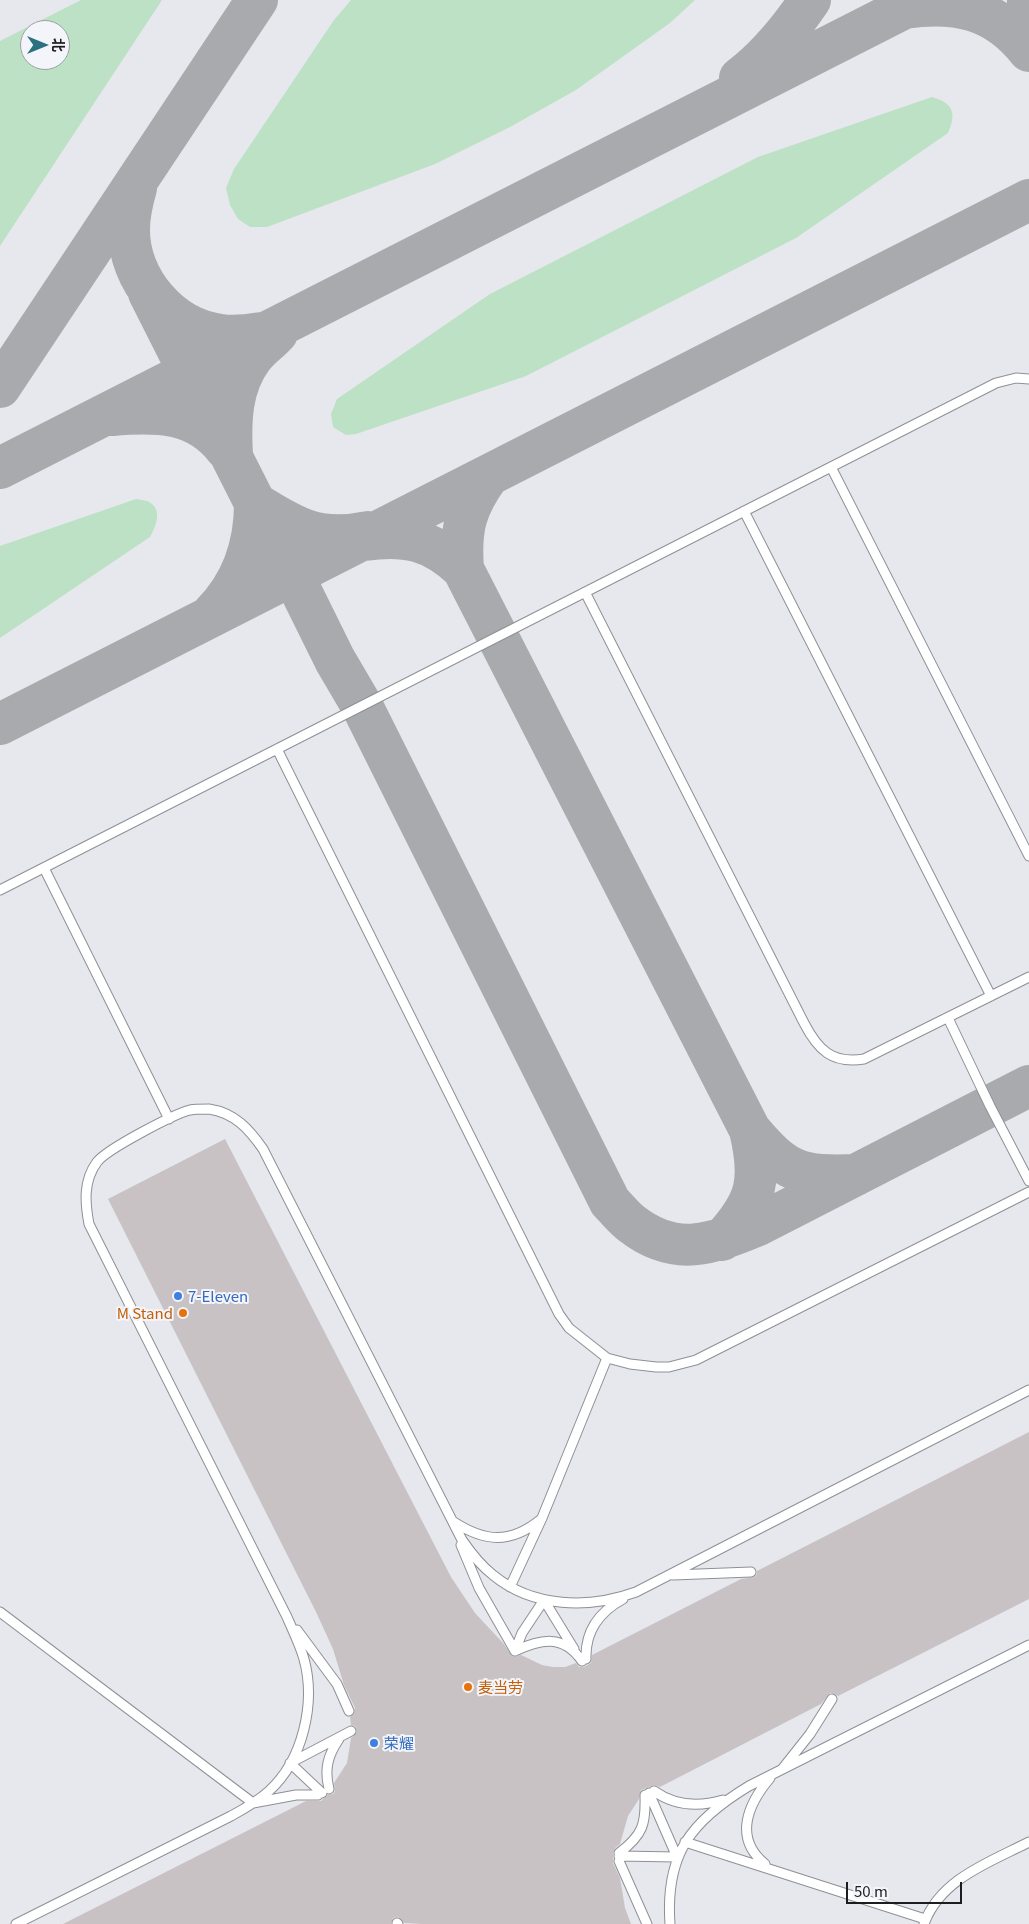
<!DOCTYPE html>
<html>
<head>
<meta charset="utf-8">
<style>
  body { margin:0 }
  #map { position:relative; width:1029px; height:1924px; overflow:hidden; background:#e6e8ee; font-family:Georgia,"Noto Sans SC",serif }
  canvas { display:block }
  .north { position:absolute; left:20px; top:20px; width:50px; height:50px; box-sizing:border-box; background:#f3f5fb; border:1px solid #9d9fa3; border-radius:50%; rotate:90deg; font-size:14px; font-weight:700; line-height:20px; text-align:center; color:#1d1d1f }
  .north::after { content:''; display:block; margin:auto; width:18px; height:22px; background:#2b717f; clip-path:polygon(50% 0,100% 100%,50% 72%,0 100%) }
  .scale { position:absolute; left:846px; top:1882px; width:116px; height:22px; box-sizing:border-box; border:2px solid #1d1d1f; border-top:0; padding-left:6px; font-size:15px; line-height:18px; white-space:nowrap; color:#1d1d1f; -webkit-text-stroke:4px #f3f5fb; paint-order:stroke }
</style>
</head>
<body>
<div id="map">
<canvas width="1029" height="1924"></canvas>
<div class="north">北</div>
<div class="scale">50 m</div>
</div>
<script>
const g = document.querySelector('canvas').getContext('2d');
g.lineJoin = 'round';
function fill(path, color) {
  g.fillStyle = color;
  g.fill(path, 'evenodd');
}
function trace(path, color, width, dash) {
  g.strokeStyle = color;
  g.lineWidth = width;
  g.lineCap = dash ? 'butt' : 'round';
  g.setLineDash(dash || []);
  g.stroke(path);
}
function drawText(font, color, halo, rows, align = 'center') {
  g.font = font + ' Georgia,"Noto Sans SC",serif';
  g.lineWidth = 4;
  g.setLineDash([]);
  g.textBaseline = 'middle';
  g.strokeStyle = halo;
  g.fillStyle = color;
  for (const [text, x, y, turn = 0] of rows) {
    g.save();
    g.translate(x, y);
    g.rotate((+turn || 0) * Math.PI / 180);
    g.textAlign = isNaN(turn) ? turn : align;
    if (halo) g.strokeText(text, 0, 0);
    g.fillText(text, 0, 0);
    g.restore();
  }
}
fill(new Path2D(`
  M81,0H162L0,246V41ZM30,30H60V60H30Z
  M351,0H695L670,23L576,90L510,127L435,164L267,227H250L238,219L230,205L226,188L234,169L334,20Z
  M932,97C953,103 957,113 948,133L796,238L526,376L356,434L346,435L333,427L331,414L337,399L490,294L758,157Z
  M136,499C140,500 146,500 149,502C163,510 156,526 150,537L0,638V546Z`), '#bde1c4');
trace(new Path2D(`
  M1028,0L1027,26L1029,42
  M904,8C956,0 996,9 1029,51
  M740,78C768,57 791,28 810,0
  M136,188C132,202 129,214 129,229C128,279 170,329 221,335C234,337 249,335 262,333
  M149,293L255,503L293,575L335,660L362,706L610,1202C617,1209 624,1218 632,1224C676,1258 712,1244 758,1225L1029,1086
  M0,387L257,0
  M112,415C156,411 197,411 226,449
  M232,455C230,421 231,386 252,358C259,348 269,342 277,333
  M0,468L920,0
  M255,503C296,529 319,542 368,532
  M364,540C406,534 432,540 463,569L750,1130C786,1173 800,1177 856,1175
  M463,569C460,529 465,508 489,475
  M212,614C242,584 255,545 255,503
  M0,724L1029,200
  M722,1240C757,1202 762,1181 750,1130`), '#a8aaae', 42);
fill(new Path2D(`
  M225,1139L451,1577L475,1613L503,1643L512,1656L515,1657L521,1655L542,1665L553,1667H565L576,1663L579,1667H584L591,1663L592,1655L741,1579L754,1577L757,1574V1571L1029,1432V1599L838,1696L835,1694L830,1693L821,1704L660,1787L654,1785L641,1790L639,1799L628,1816L620,1844L615,1848L613,1853V1863L620,1878L625,1908L631,1924H422L404,1923L398,1917L393,1918L391,1924H63L306,1801H321L328,1795L333,1794L335,1791L334,1783L347,1763L351,1738L357,1732L355,1726L351,1725L350,1717L354,1714L355,1708L344,1685L333,1649L316,1612L108,1199Z`), '#c8c2c4');
const service = new Path2D(`
  M831,467L1029,856
  M744,511L991,996
  M585,592L804,1023C818,1050 832,1064 864,1059L1029,977
  M277,749L559,1314L569,1328L607,1358L630,1364L656,1367H669L696,1360L1029,1192
  M44,868L169,1119
  M0,890L996,383L1016,378L1029,379
  M948,1018L990,1106L1029,1181
  M454,1522C485,1542 510,1544 540,1520
  M461,1545L479,1588L515,1651
  M673,1575L751,1572
  M510,1587L542,1518L607,1358
  M544,1600L574,1649
  M0,1612L253,1803L296,1795H318
  M297,1630L337,1684L349,1711
  M515,1651C541,1639 563,1634 582,1661
  M515,1651L522,1633L544,1600
  M586,1659C585,1631 599,1612 623,1599
  M290,1763L351,1731
  M290,1763L322,1793
  M783,1768L810,1734L832,1699
  M329,1789C324,1769 328,1755 339,1739
  M654,1791C675,1806 699,1807 723,1800
  M649,1793L677,1857
  M685,1842L925,1919
  M619,1853C643,1835 646,1824 645,1795
  M619,1856L677,1857
  M619,1861L647,1924
  M765,1864C733,1838 748,1804 770,1778
  M397,1923L398,1924
  M16,1924L231,1816C244,1809 258,1801 269,1791C303,1760 316,1703 304,1659C300,1645 293,1631 287,1617L89,1224C85,1203 83,1181 97,1162C107,1149 174,1114 190,1110C195,1109 204,1109 209,1109C235,1113 249,1129 263,1149L462,1540C471,1553 480,1565 493,1575C533,1608 589,1609 636,1592L1029,1390
  M670,1924C665,1854 691,1821 749,1786L1029,1645
  M924,1924C940,1879 990,1862 1029,1842`);
trace(service, '#8e9095', 11);
trace(service, '#fff', 9);
for (const [x, y, r, color] of [
  [178,1296,5,"#3f7fe0"],
  [183,1313,5,"#e8710a"],
  [468,1687,5,"#e8710a"],
  [374,1743,5,"#3f7fe0"]
]) {
  const dot = new Path2D();
  dot.arc(x, y, r, 0, 2 * Math.PI);
  g.fillStyle = color;
  g.fill(dot);
  trace(dot, '#f3f5fb', 2);
}
drawText('15px', '#366cbe', '#f3f5fb', [
  ["7-Eleven",188,1296],
  ["荣耀",384,1743]
], 'left');
drawText('15px', '#c56008', '#f3f5fb', [
  ["M Stand",173,1313],
  ["麦当劳",478,1687,"left"]
], 'right');
</script>
</body>
</html>
